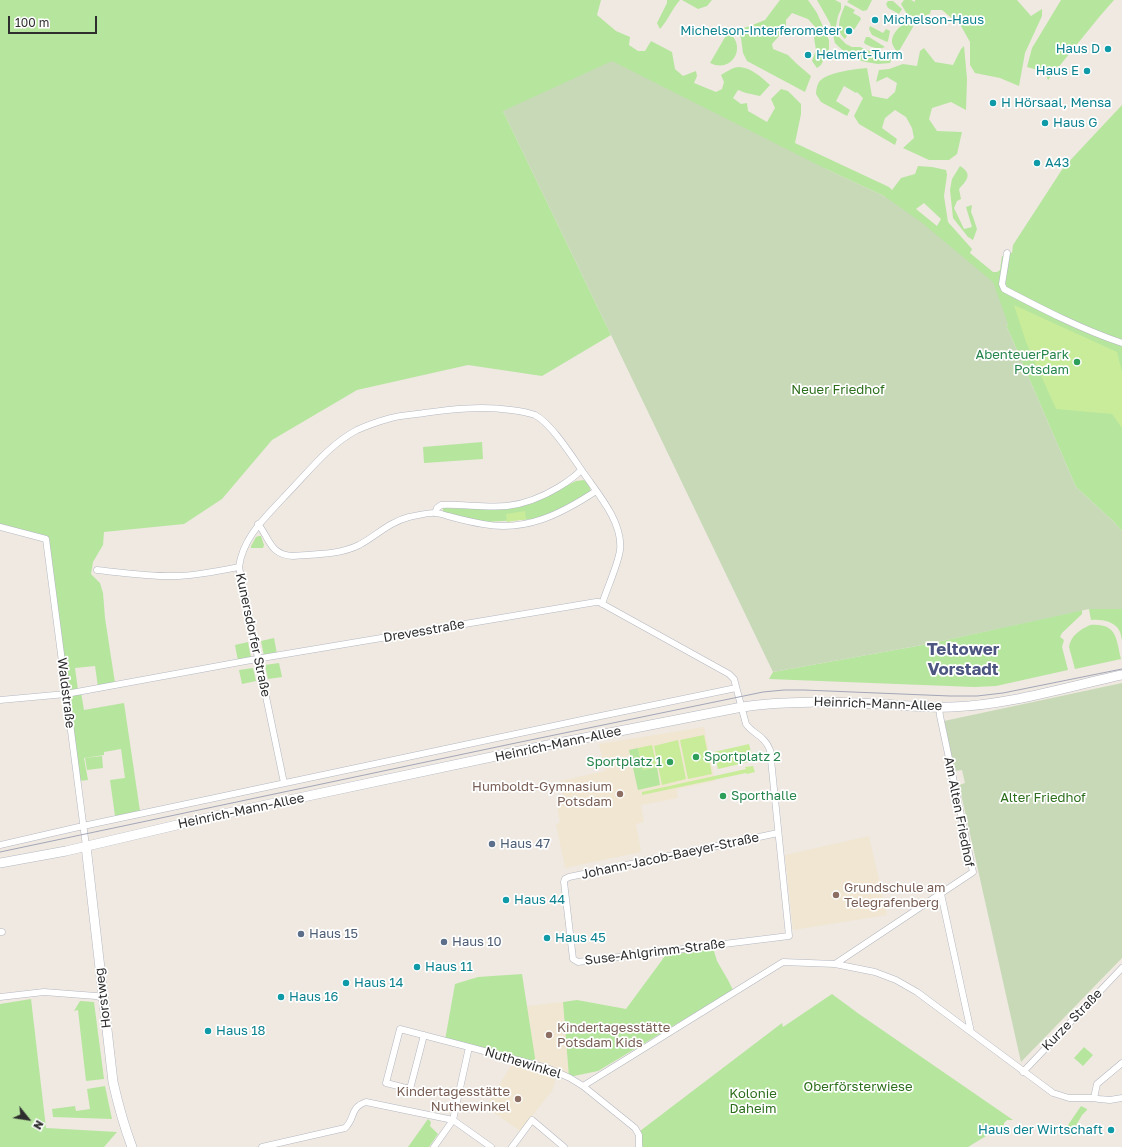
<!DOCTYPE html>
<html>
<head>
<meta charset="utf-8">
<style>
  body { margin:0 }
  #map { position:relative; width:1122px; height:1147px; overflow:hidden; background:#efe9e1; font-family:"Golos Text",sans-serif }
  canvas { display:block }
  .north { position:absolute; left:8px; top:1099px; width:40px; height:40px; -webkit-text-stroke:3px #fff; paint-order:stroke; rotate:120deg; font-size:11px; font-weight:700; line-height:16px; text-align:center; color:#2e2e2e }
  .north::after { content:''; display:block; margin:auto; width:14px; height:18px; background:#2e2e2e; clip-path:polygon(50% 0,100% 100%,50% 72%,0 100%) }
  .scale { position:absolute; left:8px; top:16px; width:89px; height:18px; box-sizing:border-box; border:2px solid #2e2e2e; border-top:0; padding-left:5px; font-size:12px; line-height:14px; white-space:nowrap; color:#2e2e2e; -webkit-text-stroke:3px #fff; paint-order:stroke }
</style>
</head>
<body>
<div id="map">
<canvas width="1122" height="1147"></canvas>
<div class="north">N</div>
<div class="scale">100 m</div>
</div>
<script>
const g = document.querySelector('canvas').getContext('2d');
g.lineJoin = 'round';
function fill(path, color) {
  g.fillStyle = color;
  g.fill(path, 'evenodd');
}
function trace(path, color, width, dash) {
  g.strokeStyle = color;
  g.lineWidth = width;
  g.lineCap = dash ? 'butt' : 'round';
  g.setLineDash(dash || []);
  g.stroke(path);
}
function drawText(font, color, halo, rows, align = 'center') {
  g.font = font + ' "Golos Text",sans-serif';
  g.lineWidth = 3.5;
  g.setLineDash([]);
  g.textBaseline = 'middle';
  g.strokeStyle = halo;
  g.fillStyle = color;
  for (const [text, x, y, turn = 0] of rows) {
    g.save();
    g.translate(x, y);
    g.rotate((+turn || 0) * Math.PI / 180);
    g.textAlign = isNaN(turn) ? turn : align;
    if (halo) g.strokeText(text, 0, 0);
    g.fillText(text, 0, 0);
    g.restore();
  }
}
fill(new Path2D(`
  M704,727L715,781L677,789L678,798L641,805L644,822L636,824L641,852L565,868L556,824L560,823L557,806L564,804L560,781L605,771L599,744Z
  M869,836L887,915L793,930L785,855Z
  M563,1002L569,1077L536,1064L527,1006Z
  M513,1062L557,1075L552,1091L520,1131L486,1107Z`), '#f0e6d1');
fill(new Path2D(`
  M0,0H601L597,15L616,31L630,37L629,45L638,51H645L651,41L672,52L675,69L683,76L696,71L697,76L694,83L716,92L722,89L724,82L721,75C726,72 733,67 739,67C752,68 761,77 770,85L760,96L746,93L738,90L733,98L741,104L747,103L748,111L767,122L775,108L771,99L781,89L788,91L801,104V114L795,143L889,187L892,190L901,178L915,174L918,166L932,167L946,170L947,175L944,196L948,222L972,249L970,253L993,272H997L1000,270L1002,256L1006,257L1007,252L1012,253L1013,245L1063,168L1122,105V531L1114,522L1076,487L1006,325L1008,324L884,196L826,169L503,111L611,335L542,376L468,365L357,390L272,440L222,499L184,524L104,532L103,545L93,562L91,574L100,583L103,593L105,618L115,683L98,687L95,666L75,668L78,690L67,692L49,538L0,526ZM924,203L941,219L937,226L916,209Z
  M667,0H680C672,9 668,20 660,29L657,23L667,3Z
  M682,0H712L707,6L698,9Z
  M780,0H808L817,13L829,40V49L821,65L817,68L812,61L816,50L814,38L817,29L808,19L792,13L786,20V28L772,44L773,49L788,55L797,64L811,76L805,92L747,61L743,53L741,38L737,30L750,26L765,20Z
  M817,0H835L841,3V9L838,16L836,26L839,37L846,44L852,47H860L872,52H887L892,58L890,63L878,64L866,62L854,59L839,47L835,43L830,23Z
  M849,0H872L867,10L863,11L847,2Z
  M904,0H911L915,2V0H1017L1031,16L1042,9V16L1025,53L1019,86L1000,78L975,73L970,65V42L961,26L942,10H931L930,14L917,18L907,14L901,4Z
  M1061,0H1114L1100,16L1048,80L1045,72L1027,67L1032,48Z
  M888,1H893L902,9L899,14L888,8L886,4Z
  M845,5L855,10L853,13L860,17L861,19L854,30L851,27H847L844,33L847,36L845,39C834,30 841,15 845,5Z
  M907,23H913V27L899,51L897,52C895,49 893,46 892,43C891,34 900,25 907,23Z
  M870,26L883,33L886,29L890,31L888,41L887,42L872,35L869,29Z
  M728,32C748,46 732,74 710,63Z
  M866,37H869L885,47C879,50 871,47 865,44L864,42Z
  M964,46L967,79L966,110L951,102L932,108L929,119L937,131L962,132L957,154L949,160H929L903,148L914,138L912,128L906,117L895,110L885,118L882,128L897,139L895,145L859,124L854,116L863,98L857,92L856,93L844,86L836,101L850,110L847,116L821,102L816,94C816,91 817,85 819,82C827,72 855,69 867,68L872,96L887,99L895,92L897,83L887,77L876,82L879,70L889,69L903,64L917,66L920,51L924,48L935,62L953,65L961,49Z
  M960,166C973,174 967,180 959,189L961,199L957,201L954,208L964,229L972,227L966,207L972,205L971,212C974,218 975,224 977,229L973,240L968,237L953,218L950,190L952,179Z
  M482,442L483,459L424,463L423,447Z
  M584,480C588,483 591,487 590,492L561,510L537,519L486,522L443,513V508L487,509L552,493L576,481Z
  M259,536H261L264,545L263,548H251V546L256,537Z
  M1089,609H1122V640C1121,637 1121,633 1119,630C1114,621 1101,619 1091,620Z
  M1082,610V614L1062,633L1060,637L1064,640L1062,647L1068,670L996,686L974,687L769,679L773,672L928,644Z
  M1090,625C1117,623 1116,638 1121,659L1075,669L1069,647C1071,635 1080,630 1090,625Z
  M274,638L277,654L264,656L261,641Z
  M248,642L251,658L238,661L235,645Z
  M279,663L282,677L268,679L265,665Z
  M253,668L256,681L242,684L239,670Z
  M81,692L84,710L124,703L140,811L115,816L110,780L125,778L121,749L104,752V755L84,758L88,780L79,781L67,694Z
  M638,748L643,770L657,767L660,785L638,790L629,750Z
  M102,756L103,768L87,770L85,758Z
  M713,948L717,961L728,980L733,990L598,1071L569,1077L563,1002L577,1000L626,1009L665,956Z
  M522,974L536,1064L445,1040L455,984L478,977Z
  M832,994L859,1014L1013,1120H1007L1004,1123V1125L968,1147H643L640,1131L782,1023L783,1027Z
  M31,999L46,1128L117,1132L104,1147H0V1004Z
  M80,1001L94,1002L104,1079L86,1081L78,1010L74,1011Z
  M1084,1047L1093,1055L1083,1066L1074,1058Z
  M105,1086L112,1119L53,1117L52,1109L75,1106L76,1111L90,1109L87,1089Z
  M1081,1106L1087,1109V1110L1082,1115L1073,1131L1066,1128Z
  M428,1119L431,1122L430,1126L438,1134L429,1147H408Z`), '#b6e59e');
fill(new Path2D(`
  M612,61L826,169L884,196L921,222L993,282L1008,324L1006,325L1076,487L1114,522L1122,531V609H1089L928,644L773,672L611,335L503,111Z
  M1122,683V958L1021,1062L959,785L965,783L962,770L955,771L944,721Z`), '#c8d9b8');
fill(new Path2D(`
  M1014,305L1117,352L1122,372V428L1112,414L1056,409L1026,342Z
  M525,511L526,519L507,522L506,514Z
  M704,735L712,774L688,779L680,740Z
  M678,740L686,779L662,785L654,746Z
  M749,744L753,761L718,769L714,752Z
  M652,745L657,767L643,770L638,748Z
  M753,766L755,772L747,774L746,773L642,795V792L746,769L745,767Z`), '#c9ec9a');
const street = new Path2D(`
  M1007,253L1002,284L1004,289C1042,309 1081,329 1122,343
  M435,513L437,508L441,505C463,504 485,508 507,506C525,504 544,496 559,487C567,482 575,477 581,470
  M258,524C270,539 270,555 293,556C315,554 339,555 359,545C376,536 389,522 409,517C416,516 429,512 436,513C440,513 444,515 448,516C459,519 471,522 483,524C526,532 561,514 596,491
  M0,527L46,539L86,846
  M97,570C124,573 152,577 179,576C200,575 219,571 239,567
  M0,700L66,694L262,658L596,602H599L729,674L734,679L746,724C754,735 764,735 770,750L789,936L578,962L573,959L564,882L565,879L569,877L778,833
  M284,783L239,567C243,537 265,518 284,497C307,474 328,445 357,430C368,425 380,421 391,418C402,415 413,415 424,413C453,409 482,406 511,410C519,411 527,412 535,415C552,424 573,458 585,475C599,495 623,523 620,550C618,565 607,588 602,604
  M0,845L83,826L591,718L736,688
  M941,894L971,1032
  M0,932H2
  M835,964L973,872L940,716L939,707
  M0,997L44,992L96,996L104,998
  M424,1035L410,1089L386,1083L400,1029L469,1047L547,1068L559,1073L570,1078L583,1086L635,1128L639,1135V1147
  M1023,1072L1122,968
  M583,1086L783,962L835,964L875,972L896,980L917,992L1053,1093L1069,1098H1094L1099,1099L1110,1100L1122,1098
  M1094,1098L1097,1084L1122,1063
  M262,1147L345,1128C356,1118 349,1108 366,1102L453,1120L491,1147
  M434,1147L453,1120L469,1047
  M512,1147L532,1120L564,1147`);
const secondary = new Path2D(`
  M86,846L113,1082C118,1104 124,1126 132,1147
  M0,863L66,851L228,813L543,746L742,707C788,700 833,702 879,704C903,705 928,708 952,707C1009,705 1066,687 1122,675`);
trace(street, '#b4b7c1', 7);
trace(secondary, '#b4b7c1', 10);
trace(street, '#fff', 6);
trace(secondary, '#fff', 9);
trace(new Path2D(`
  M0,852L511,744L763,692L784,690H804L950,696H977L1003,693L1122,669`), '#a3a6b8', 1);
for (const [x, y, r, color] of [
  [875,20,4,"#0f9aa8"],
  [849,31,4,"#0f9aa8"],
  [1108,49,4,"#0f9aa8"],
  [808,55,4,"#0f9aa8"],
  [1087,71,4,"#0f9aa8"],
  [993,103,4,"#0f9aa8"],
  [1045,123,4,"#0f9aa8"],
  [1037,163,4,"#0f9aa8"],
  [1077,362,4,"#2e9e5b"],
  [696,757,4,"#2e9e5b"],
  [670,762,4,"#2e9e5b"],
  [620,794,4,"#8d6e63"],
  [723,796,4,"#2e9e5b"],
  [492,844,4,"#5c6f8a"],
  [836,895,4,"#8d6e63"],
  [506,900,4,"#0f9aa8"],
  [301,934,4,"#5c6f8a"],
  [547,938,4,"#0f9aa8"],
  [444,942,4,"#5c6f8a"],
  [417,967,4,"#0f9aa8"],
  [346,983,4,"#0f9aa8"],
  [281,997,4,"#0f9aa8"],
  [208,1031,4,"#0f9aa8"],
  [549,1035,4,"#8d6e63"],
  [518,1099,4,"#8d6e63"],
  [1111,1130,4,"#0f9aa8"]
]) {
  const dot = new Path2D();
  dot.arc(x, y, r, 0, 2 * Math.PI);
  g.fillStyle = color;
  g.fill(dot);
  trace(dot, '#fff', 1.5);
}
drawText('13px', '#0d838f', '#fff', [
  ["Michelson-Haus",883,20],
  ["Michelson-Interferometer",841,31,"right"],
  ["Haus D",1100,49,"right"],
  ["Helmert-Turm",816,55],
  ["Haus E",1079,71,"right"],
  ["H Hörsaal, Mensa",1001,103],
  ["Haus G",1053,123],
  ["A43",1045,163],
  ["Haus 44",514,900],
  ["Haus 45",555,938],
  ["Haus 11",425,967],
  ["Haus 14",354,983],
  ["Haus 16",289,997],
  ["Haus 18",216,1031],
  ["Haus der Wirtschaft",1103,1130,"right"]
], 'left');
drawText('13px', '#27864d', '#fff', [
  ["AbenteuerPark",1069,355],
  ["Potsdam",1069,370],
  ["Sportplatz 2",704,757,"left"],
  ["Sportplatz 1",662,762],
  ["Sporthalle",731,796,"left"]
], 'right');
drawText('13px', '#2c6e1b', '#fff', [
  ["Neuer Friedhof",838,390],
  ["Alter Friedhof",1043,798],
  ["Oberförsterwiese",858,1087],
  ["Kolonie",753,1094],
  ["Daheim",753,1109]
]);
drawText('13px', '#2e2e2e', '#fff', [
  ["Drevesstraße",424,631,-10],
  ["Kunersdorfer Straße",253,635,78],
  ["Waldstraße",66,693,83],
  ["Heinrich-Mann-Allee",878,704,2],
  ["Heinrich-Mann-Allee",558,744,-12],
  ["Heinrich-Mann-Allee",241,811,-12],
  ["Am Alten Friedhof",959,812,79],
  ["Johann-Jacob-Baeyer-Straße",670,856,-12],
  ["Suse-Ahlgrimm-Straße",655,952,-7],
  ["Horstweg",103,998,-97],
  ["Kurze Straße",1072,1020,-46],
  ["Nuthewinkel",523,1063,17]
]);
drawText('13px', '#785e54', '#fff', [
  ["Humboldt-Gymnasium",612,787],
  ["Potsdam",612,802],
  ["Grundschule am",844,888,"left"],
  ["Telegrafenberg",844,903,"left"],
  ["Kindertagesstätte",557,1028,"left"],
  ["Potsdam Kids",557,1043,"left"],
  ["Kindertagesstätte",510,1092],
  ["Nuthewinkel",510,1107]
], 'right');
drawText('13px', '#4e5e75', '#fff', [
  ["Haus 47",500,844],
  ["Haus 15",309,934],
  ["Haus 10",452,942]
], 'left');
drawText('bold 17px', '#4d5680', '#fff', [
  ["Teltower",963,650],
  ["Vorstadt",963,670]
]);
</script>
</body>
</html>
